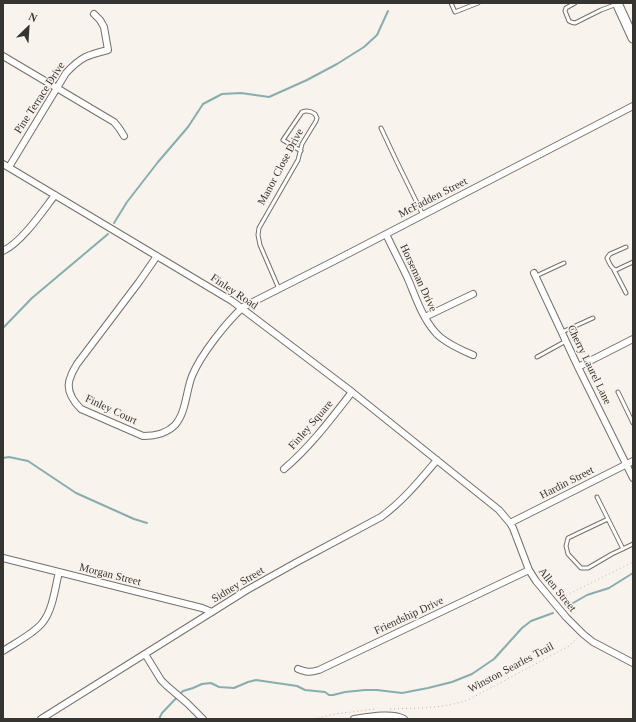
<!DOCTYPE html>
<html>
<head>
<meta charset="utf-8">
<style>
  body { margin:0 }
  #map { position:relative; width:636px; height:722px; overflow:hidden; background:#f8f3ec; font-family:"Times New Roman",serif }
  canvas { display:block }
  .frame { position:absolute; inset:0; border:4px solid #363431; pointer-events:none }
  .north { position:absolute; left:8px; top:8px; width:40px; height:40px; -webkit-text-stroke:3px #f8f3ec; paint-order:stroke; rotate:25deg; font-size:11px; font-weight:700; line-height:16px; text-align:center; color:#363431 }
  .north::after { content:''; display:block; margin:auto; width:14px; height:18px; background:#363431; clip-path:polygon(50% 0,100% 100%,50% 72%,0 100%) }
</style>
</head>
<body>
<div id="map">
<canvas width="636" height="722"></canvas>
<div class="frame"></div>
<div class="north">N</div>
</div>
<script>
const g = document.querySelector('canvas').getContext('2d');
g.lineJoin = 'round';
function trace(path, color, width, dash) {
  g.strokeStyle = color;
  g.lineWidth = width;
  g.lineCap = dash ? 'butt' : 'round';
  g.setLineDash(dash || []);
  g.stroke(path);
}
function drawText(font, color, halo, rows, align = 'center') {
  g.font = font + ' "Times New Roman",serif';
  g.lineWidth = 3;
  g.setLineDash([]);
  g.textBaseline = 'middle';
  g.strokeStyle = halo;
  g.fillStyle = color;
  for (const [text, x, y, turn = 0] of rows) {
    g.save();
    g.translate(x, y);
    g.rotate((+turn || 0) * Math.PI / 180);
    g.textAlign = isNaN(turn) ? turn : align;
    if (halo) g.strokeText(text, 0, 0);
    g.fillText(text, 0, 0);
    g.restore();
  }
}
trace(new Path2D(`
  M114,223L127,202L158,162L188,127L203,104L222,94L241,93L269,97L307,80L337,64L364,47L377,35L388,11
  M3,328L32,298L108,234
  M3,458L9,457L28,461L76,493L134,519L147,523
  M568,606L587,595L609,588L633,573
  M159,719L162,713L183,691L193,688L202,684L211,683L219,687L234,688L248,682L256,680L297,686L305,690L325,692L329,695H333L345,692L365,690H377L402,693L428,688L452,682L472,674L494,659L522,628L531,621L553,613`), '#88adaf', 2);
const lane = new Path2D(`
  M451,3L455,12L478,3
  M575,3L566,8L565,11L569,21L571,22L575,23L601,10L617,4
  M381,128L396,160L423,215
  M626,247L610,254L607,258C609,262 611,269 616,270L633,262
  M614,270L626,293
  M536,276L564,263
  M279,289L260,245L258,235L259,228L298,160L302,144L316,121L317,118L315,114C311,111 307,110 302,112L283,140L301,151
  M562,332L593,318
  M537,357L566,341
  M618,392L633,423
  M597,497L623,549
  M608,519L568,538L566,546L568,554L581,568H588L612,554L633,544`);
const street = new Path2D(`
  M3,56L114,122L119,128L124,136
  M3,164L232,301L352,392L499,510L510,523L513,528L529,570L536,581L566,617L583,634L593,642L633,663
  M9,167L66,73C81,57 87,55 108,50L104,27L100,20L94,14
  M386,234C393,249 401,264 408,279C416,298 424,323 440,337C450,345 461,350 473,355
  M3,251C22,242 42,212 55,195
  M157,256L139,282L77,364C75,368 72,372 71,376C65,388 72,400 81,409L143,436C155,436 166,434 175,425C186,413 186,391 192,376C201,354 226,323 243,307L336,260L633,106
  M534,273L578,367L633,478
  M425,317L473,294
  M578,367L633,339
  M284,469C310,447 331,419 352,392
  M510,523L633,461
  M3,558L202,608L212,612
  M3,651C15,643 35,633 43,622C53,609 55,588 59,572
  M145,654L161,680L167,686L187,703L203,719
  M298,669C306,672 309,673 319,670L529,570
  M41,719L247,590L297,562L381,517C403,501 420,480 437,460
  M354,719C367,717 393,712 404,719`);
const secondary = new Path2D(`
  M617,3L633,38`);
trace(lane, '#74706a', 5);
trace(street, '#74706a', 8);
trace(secondary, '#74706a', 11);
trace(new Path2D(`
  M559,599L633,562
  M390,709C417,708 444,709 470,699L569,646L577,638
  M314,719L335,714L375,709`), '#b8b4ae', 1, [1, 3]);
trace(lane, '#fff', 3);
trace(street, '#fff', 6);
trace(secondary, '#fff', 9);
drawText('11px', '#363431', '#f8f3ec', [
  ["Pine Terrace Drive",40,98,-57],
  ["Manor Close Drive",281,167,-62],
  ["McFadden Street",433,198,-27],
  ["Horseman Drive",418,278,65],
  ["Finley Road",234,292,34],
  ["Cherry Laurel Lane",589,365,64],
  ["Finley Court",111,410,25],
  ["Finley Square",311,425,-49],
  ["Hardin Street",567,483,-27],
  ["Morgan Street",110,575,14],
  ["Sidney Street",238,585,-31],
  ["Allen Street",557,590,51],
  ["Friendship Drive",409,616,-25],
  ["Winston Searles Trail",511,668,-28]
]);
</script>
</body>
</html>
